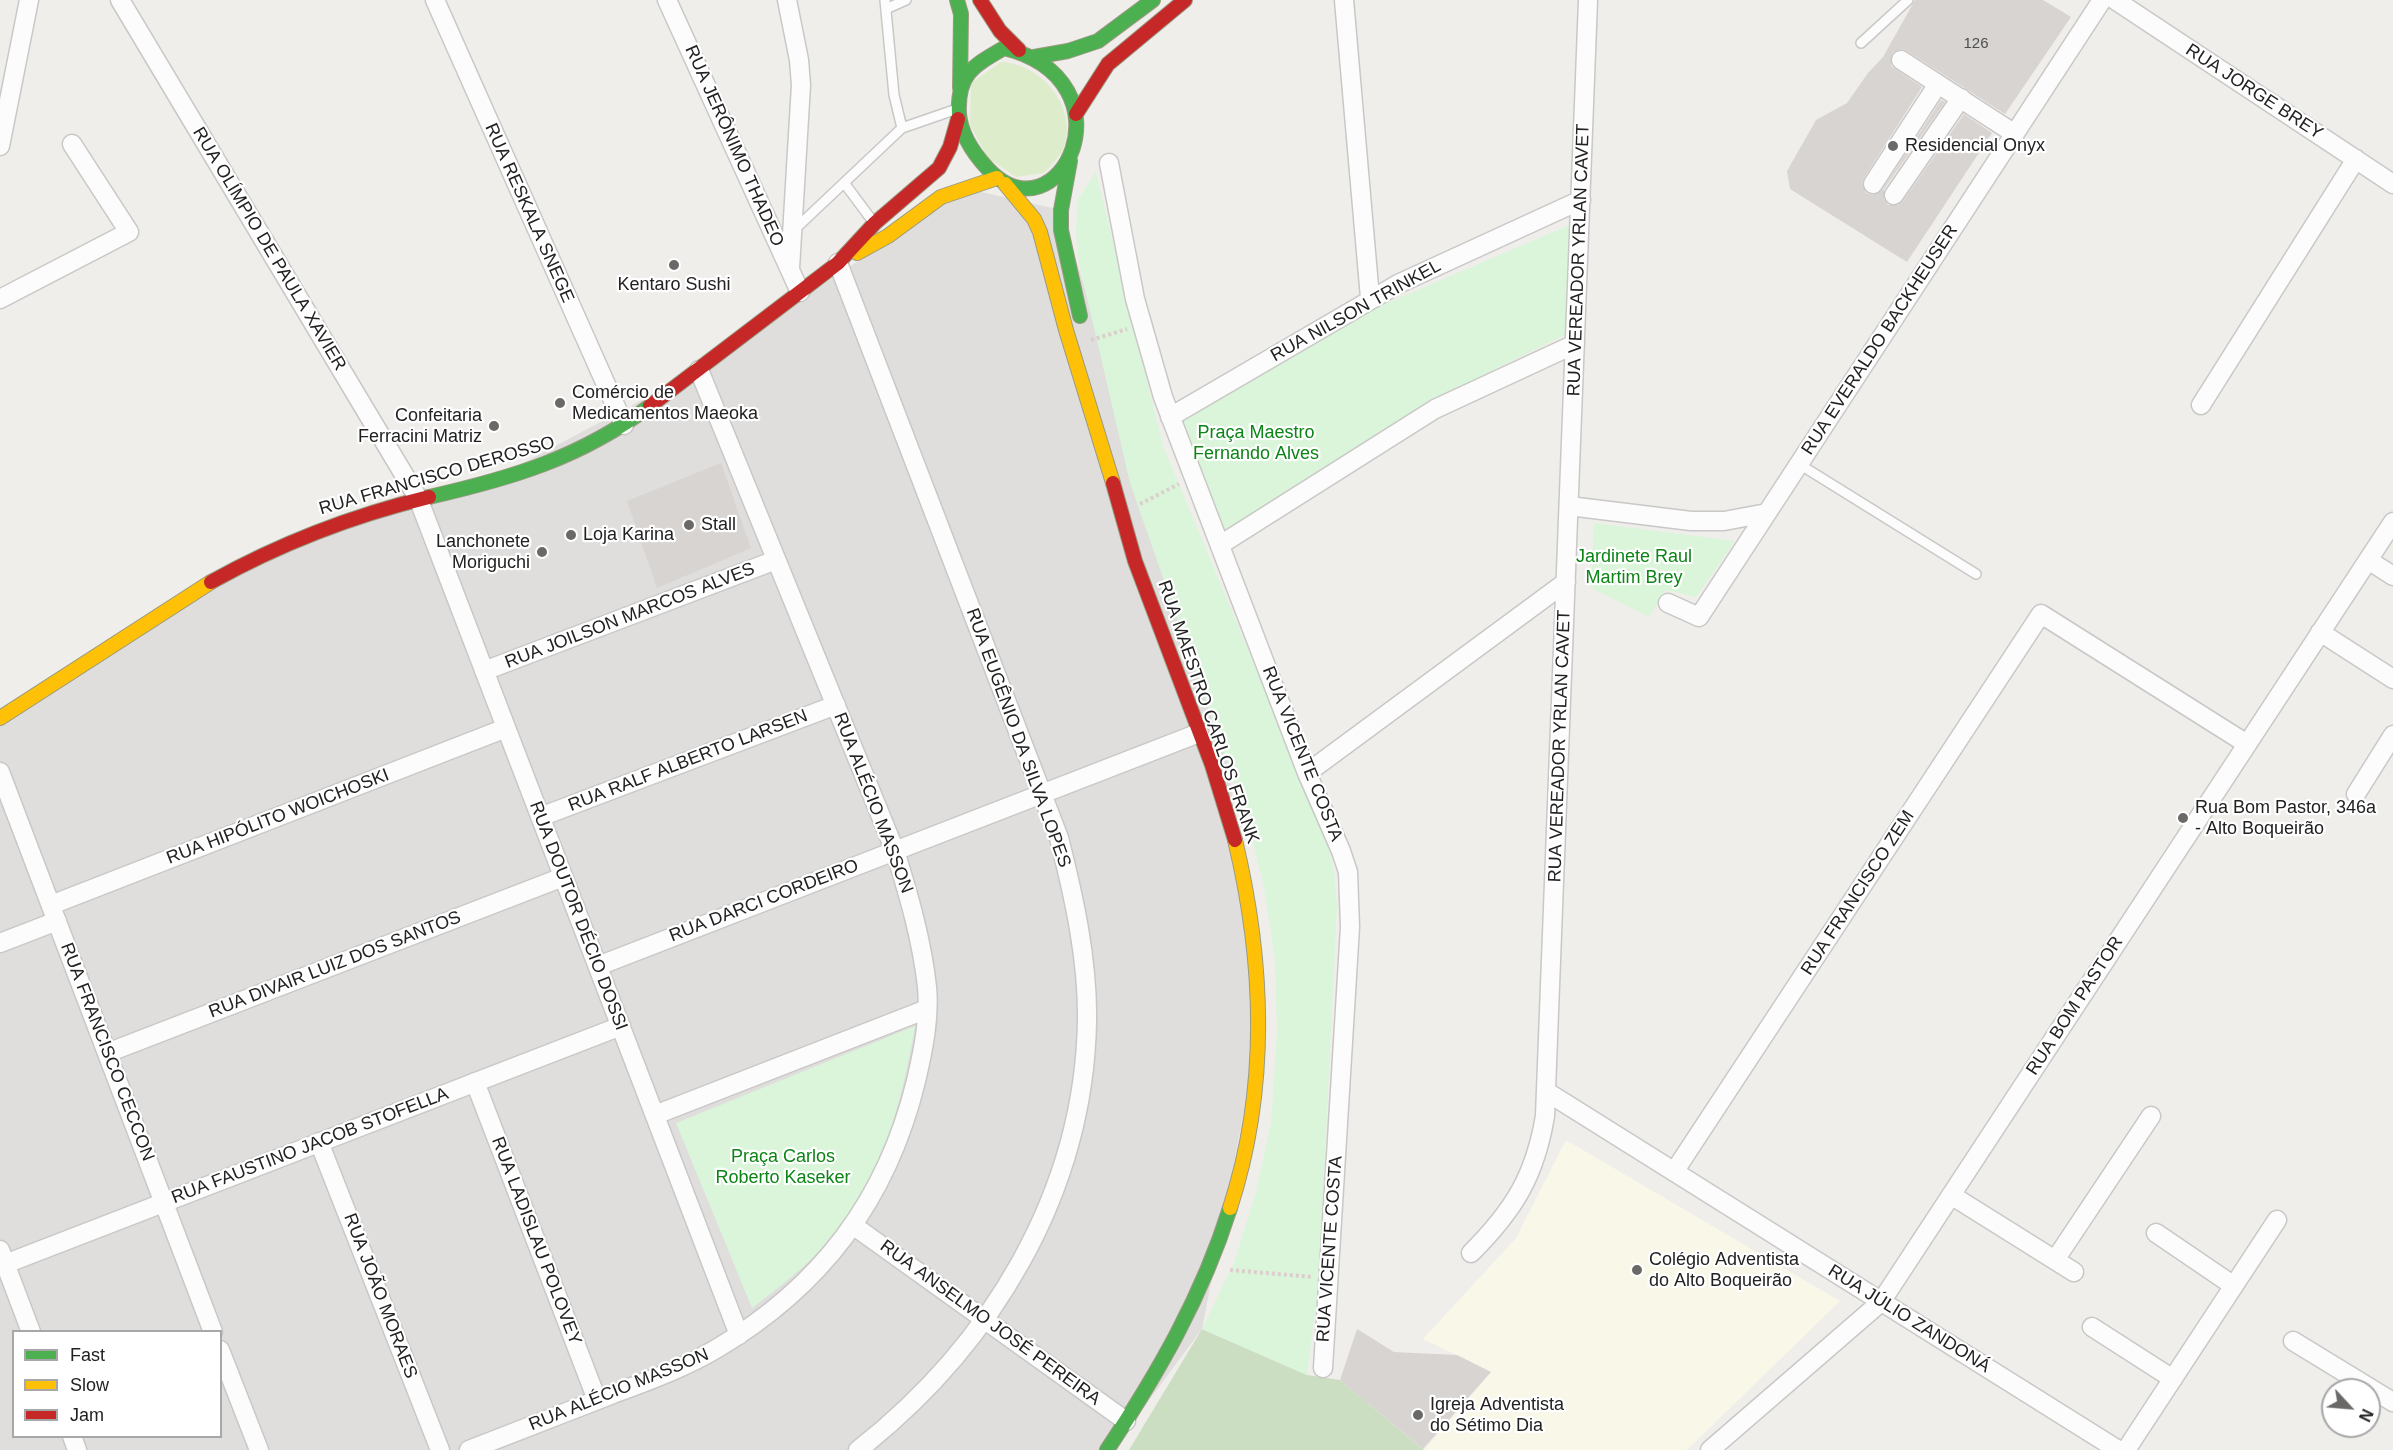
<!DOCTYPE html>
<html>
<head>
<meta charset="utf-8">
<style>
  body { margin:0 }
  #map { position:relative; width:2393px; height:1450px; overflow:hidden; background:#f0eeeb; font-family:Helvetica,sans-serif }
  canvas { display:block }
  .legend { position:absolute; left:12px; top:1330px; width:210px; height:108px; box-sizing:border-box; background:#fff; border:2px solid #a7a7a7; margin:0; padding:8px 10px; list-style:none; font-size:18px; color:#222 }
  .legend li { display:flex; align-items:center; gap:12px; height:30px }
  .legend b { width:30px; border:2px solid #a7a7a7 }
  .north { position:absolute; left:2321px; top:1378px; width:60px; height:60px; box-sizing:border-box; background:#fff; border:2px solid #a7a7a7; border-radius:50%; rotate:116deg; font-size:16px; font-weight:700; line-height:24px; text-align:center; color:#222 }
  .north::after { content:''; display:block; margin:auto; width:21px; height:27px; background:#6a6968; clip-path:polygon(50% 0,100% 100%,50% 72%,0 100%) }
</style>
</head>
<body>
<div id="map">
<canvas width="2393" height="1450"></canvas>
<ul class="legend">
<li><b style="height:8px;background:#4caf50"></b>Fast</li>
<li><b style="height:8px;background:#ffc107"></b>Slow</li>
<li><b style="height:8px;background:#c62828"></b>Jam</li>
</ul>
<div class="north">N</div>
</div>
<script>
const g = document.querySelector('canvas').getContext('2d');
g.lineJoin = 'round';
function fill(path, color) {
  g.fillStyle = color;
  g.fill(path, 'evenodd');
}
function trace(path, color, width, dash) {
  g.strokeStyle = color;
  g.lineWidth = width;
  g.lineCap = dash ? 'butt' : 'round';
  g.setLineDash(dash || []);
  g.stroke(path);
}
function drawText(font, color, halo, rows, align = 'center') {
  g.font = font + ' Helvetica,sans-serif';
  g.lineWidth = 4.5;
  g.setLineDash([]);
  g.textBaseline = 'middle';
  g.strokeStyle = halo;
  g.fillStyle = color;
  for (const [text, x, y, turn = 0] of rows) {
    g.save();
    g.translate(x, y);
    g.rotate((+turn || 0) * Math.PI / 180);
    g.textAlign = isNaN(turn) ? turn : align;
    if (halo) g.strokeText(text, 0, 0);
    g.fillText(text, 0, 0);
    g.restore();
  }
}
fill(new Path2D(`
  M964,188L1061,210L1228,759L1258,1039L1202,1329L1112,1450H0V719L279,547L489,481L699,370ZM14,1332H220V1436H14Z`), '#dfdedc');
fill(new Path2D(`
  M1566,1140L1840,1301L1687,1450H1424L1491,1372L1423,1339L1516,1238Z`), '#f8f7e8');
fill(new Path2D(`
  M1001,62C1040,63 1078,106 1064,147C1061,156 1050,166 1044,173L1016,177L988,158L970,125L971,83Z`), '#ddeccb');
fill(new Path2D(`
  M1202,1329L1307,1375L1340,1380L1424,1450H1129Z`), '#cbdec1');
fill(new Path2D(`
  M1096,172L1163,446L1326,837L1334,870L1337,906L1319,1280L1307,1375L1202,1329L1234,1263L1256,1192L1271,1123L1277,1033L1275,959L1264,887L1248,822L1130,483L1079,263L1076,232L1078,199Z
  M1574,223L1569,333L1430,401L1225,531L1181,421L1376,308Z
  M1594,523L1735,541L1696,597L1665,590L1649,617L1591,588Z
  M915,1026C902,1104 879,1190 822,1248C801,1271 777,1289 752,1308L676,1123Z`), '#daf5da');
fill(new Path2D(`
  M1915,0H2043L2071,17L2005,114L1907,51L1901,49L1892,53L1891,66L1922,87L1864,178L1862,184L1866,193L1873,195L1882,190L1941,100L1945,102L1884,189V199L1888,205H1898L1903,201L1964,114L1992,133L1907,262L1790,189L1787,171L1816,120L1847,103L1868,73L1883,57Z
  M721,463L751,548L657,588L627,501Z
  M1357,1329L1394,1352L1457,1355L1491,1372L1423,1449L1340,1380Z`), '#d7d4d2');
const lane = new Path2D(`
  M886,9L906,0
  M1861,43L1908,0
  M902,128L957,109
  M845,184L874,223
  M793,231L902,128L894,95L885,0
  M1799,464L1976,574`);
const street = new Path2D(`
  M120,0L418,498L739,1335
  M435,0L624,425
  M667,0L800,292
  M787,0L799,60L801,85L790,268
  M1344,0L1370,298
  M2115,0L2393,184
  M1901,60L2015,134
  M0,146L29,0
  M1109,163L1135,299L1163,397L1307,773L1341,851L1348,872L1350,927L1323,1368
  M1873,184L1938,84
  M1894,195L1961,98
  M838,263L1059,838C1074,897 1088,960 1087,1021C1084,1193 991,1346 858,1450
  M0,299L129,232L72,144
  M2201,405L2356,159
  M1170,417L1398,284L1581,200
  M1569,506L1691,521H1724L1767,513L2102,0
  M1220,545L1435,409L1575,344
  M2368,560L2393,576
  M1668,603L1699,617L1767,513
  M2320,632L2393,679
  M484,671L776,560
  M0,772L213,1332
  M1307,773L1566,582
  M2356,794L2393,735
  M540,817L836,705
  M51,905L506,728
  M0,943L57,921
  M598,966L1199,733
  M107,1053L563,877
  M475,1082L597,1400
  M1547,1092L2118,1450
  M655,1115L927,1009
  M319,1142L440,1450
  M1674,1172L2041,614L2247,744
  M1951,1195L2074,1272
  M854,1226L1126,1421
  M2156,1233L2234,1286
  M0,1250L31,1332
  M1471,1253C1514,1210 1535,1176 1545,1116L1588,0
  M2055,1260L2151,1116
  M0,1266L621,1026
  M2092,1327L2173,1379
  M2293,1341L2393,1402
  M220,1350L259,1450
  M72,1436L77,1450
  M469,1450C517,1431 565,1413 613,1394C648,1381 684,1368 716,1349C821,1287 887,1200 916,1081C923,1051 930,1018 927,987C922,941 909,896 895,851L699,370
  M1710,1450L1881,1302L2393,522
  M2126,1450L2277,1220`);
const fast = new Path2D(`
  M957,0L961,14L960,88
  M1004,48C1137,81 1059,244 988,169C974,154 961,136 959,114C957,74 973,66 1004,48Z
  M1034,57L1068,51L1098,41L1153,0
  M1070,161L1061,210V230L1080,316
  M429,497C512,478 580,458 650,406
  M1107,1450C1158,1373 1202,1297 1230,1208`);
const slow = new Path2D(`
  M1005,184L1034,219L1040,232L1066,330L1113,483
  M857,253L888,236L941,197L997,178
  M0,718L211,582
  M1230,1208C1269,1088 1264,961 1235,840`);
const jam = new Path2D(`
  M980,0L1000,31L1019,50
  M1076,114L1108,64L1185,0
  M650,406L838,263L875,223L939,168L950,147L958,119
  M1113,483L1135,561L1212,765L1235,840
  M211,582C281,543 351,516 429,497`);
trace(lane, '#c9c8c7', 12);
trace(street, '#c9c8c7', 21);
trace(fast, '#999a82', 16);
trace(slow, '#999a82', 16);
trace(jam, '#999a82', 16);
trace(new Path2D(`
  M1091,340L1127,329
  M1140,504L1179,484
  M1230,1270L1313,1277`), '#dccecd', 4, [3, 3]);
trace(lane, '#fdfcfc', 9);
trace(street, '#fdfcfc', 18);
trace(fast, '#4caf50', 14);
trace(slow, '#ffc107', 14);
trace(jam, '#c62828', 14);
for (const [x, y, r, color] of [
  [1893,146,6,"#6a6968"],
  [674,265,6,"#6a6968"],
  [560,403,6,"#6a6968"],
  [494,426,6,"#6a6968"],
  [689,525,6,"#6a6968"],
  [571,535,6,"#6a6968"],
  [542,552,6,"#6a6968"],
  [2183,818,6,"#6a6968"],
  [1637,1270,6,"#6a6968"],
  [1418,1415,6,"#6a6968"]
]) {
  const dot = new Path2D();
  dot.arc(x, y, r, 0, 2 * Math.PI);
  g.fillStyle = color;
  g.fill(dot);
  trace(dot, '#fff', 2);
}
drawText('15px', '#4f4e4e', null, [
  ["126",1976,44]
]);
drawText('18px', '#222', '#fff', [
  ["RUA JORGE BREY",2254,92,33],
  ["RUA JERÔNIMO THADEO",734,146,66],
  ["RUA RESKALA SNEGE",529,213,66],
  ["RUA OLÍMPIO DE PAULA XAVIER",269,249,59],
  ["RUA VEREADOR YRLAN CAVET",1579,260,-88],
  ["RUA NILSON TRINKEL",1356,311,-29],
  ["RUA EVERALDO BACKHEUSER",1880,340,-57],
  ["RUA FRANCISCO DEROSSO",437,476,-16],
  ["RUA JOILSON MARCOS ALVES",630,616,-21],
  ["RUA MAESTRO CARLOS FRANK",1208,712,71],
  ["RUA EUGÊNIO DA SILVA LOPES",1018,738,70],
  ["RUA VEREADOR YRLAN CAVET",1560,746,-88],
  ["RUA VICENTE COSTA",1302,754,68],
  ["RUA RALF ALBERTO LARSEN",688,761,-21],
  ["RUA ALÉCIO MASSON",873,803,69],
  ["RUA HIPÓLITO WOICHOSKI",278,817,-21],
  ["RUA FRANCISCO ZEM",1858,893,-57],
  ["RUA DARCI CORDEIRO",764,901,-21],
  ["RUA DOUTOR DÉCIO DOSSI",578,916,69],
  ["RUA DIVAIR LUIZ DOS SANTOS",335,965,-21],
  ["RUA BOM PASTOR",2075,1006,-57],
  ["RUA FRANCISCO CECCON",107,1052,69],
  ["RUA FAUSTINO JACOB STOFELLA",310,1146,-21],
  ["RUA LADISLAU POLOVEY",536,1241,69],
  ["RUA VICENTE COSTA",1330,1249,-86],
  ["RUA JOÃO MORAES",380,1296,69],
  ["RUA JÚLIO ZANDONÁ",1909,1319,32],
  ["RUA ANSELMO JOSÉ PEREIRA",990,1323,36],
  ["RUA ALÉCIO MASSON",619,1390,-22]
]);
drawText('18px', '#222', '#fff', [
  ["Residencial Onyx",1905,146],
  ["Kentaro Sushi",674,285,"center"],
  ["Comércio de",572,393],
  ["Medicamentos Maeoka",572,414],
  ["Confeitaria",482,416,"right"],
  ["Ferracini Matriz",482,437,"right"],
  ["Stall",701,525],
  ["Loja Karina",583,535],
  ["Lanchonete",530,542,"right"],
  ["Moriguchi",530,563,"right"],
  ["Rua Bom Pastor, 346a",2195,808],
  ["- Alto Boqueirão",2195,829],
  ["Colégio Adventista",1649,1260],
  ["do Alto Boqueirão",1649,1281],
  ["Igreja Adventista",1430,1405],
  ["do Sétimo Dia",1430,1426]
], 'left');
drawText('18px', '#0c8416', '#fff', [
  ["Praça Maestro",1256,433],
  ["Fernando Alves",1256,454],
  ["Jardinete Raul",1634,557],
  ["Martim Brey",1634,578],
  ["Praça Carlos",783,1157],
  ["Roberto Kaseker",783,1178]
]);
</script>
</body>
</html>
